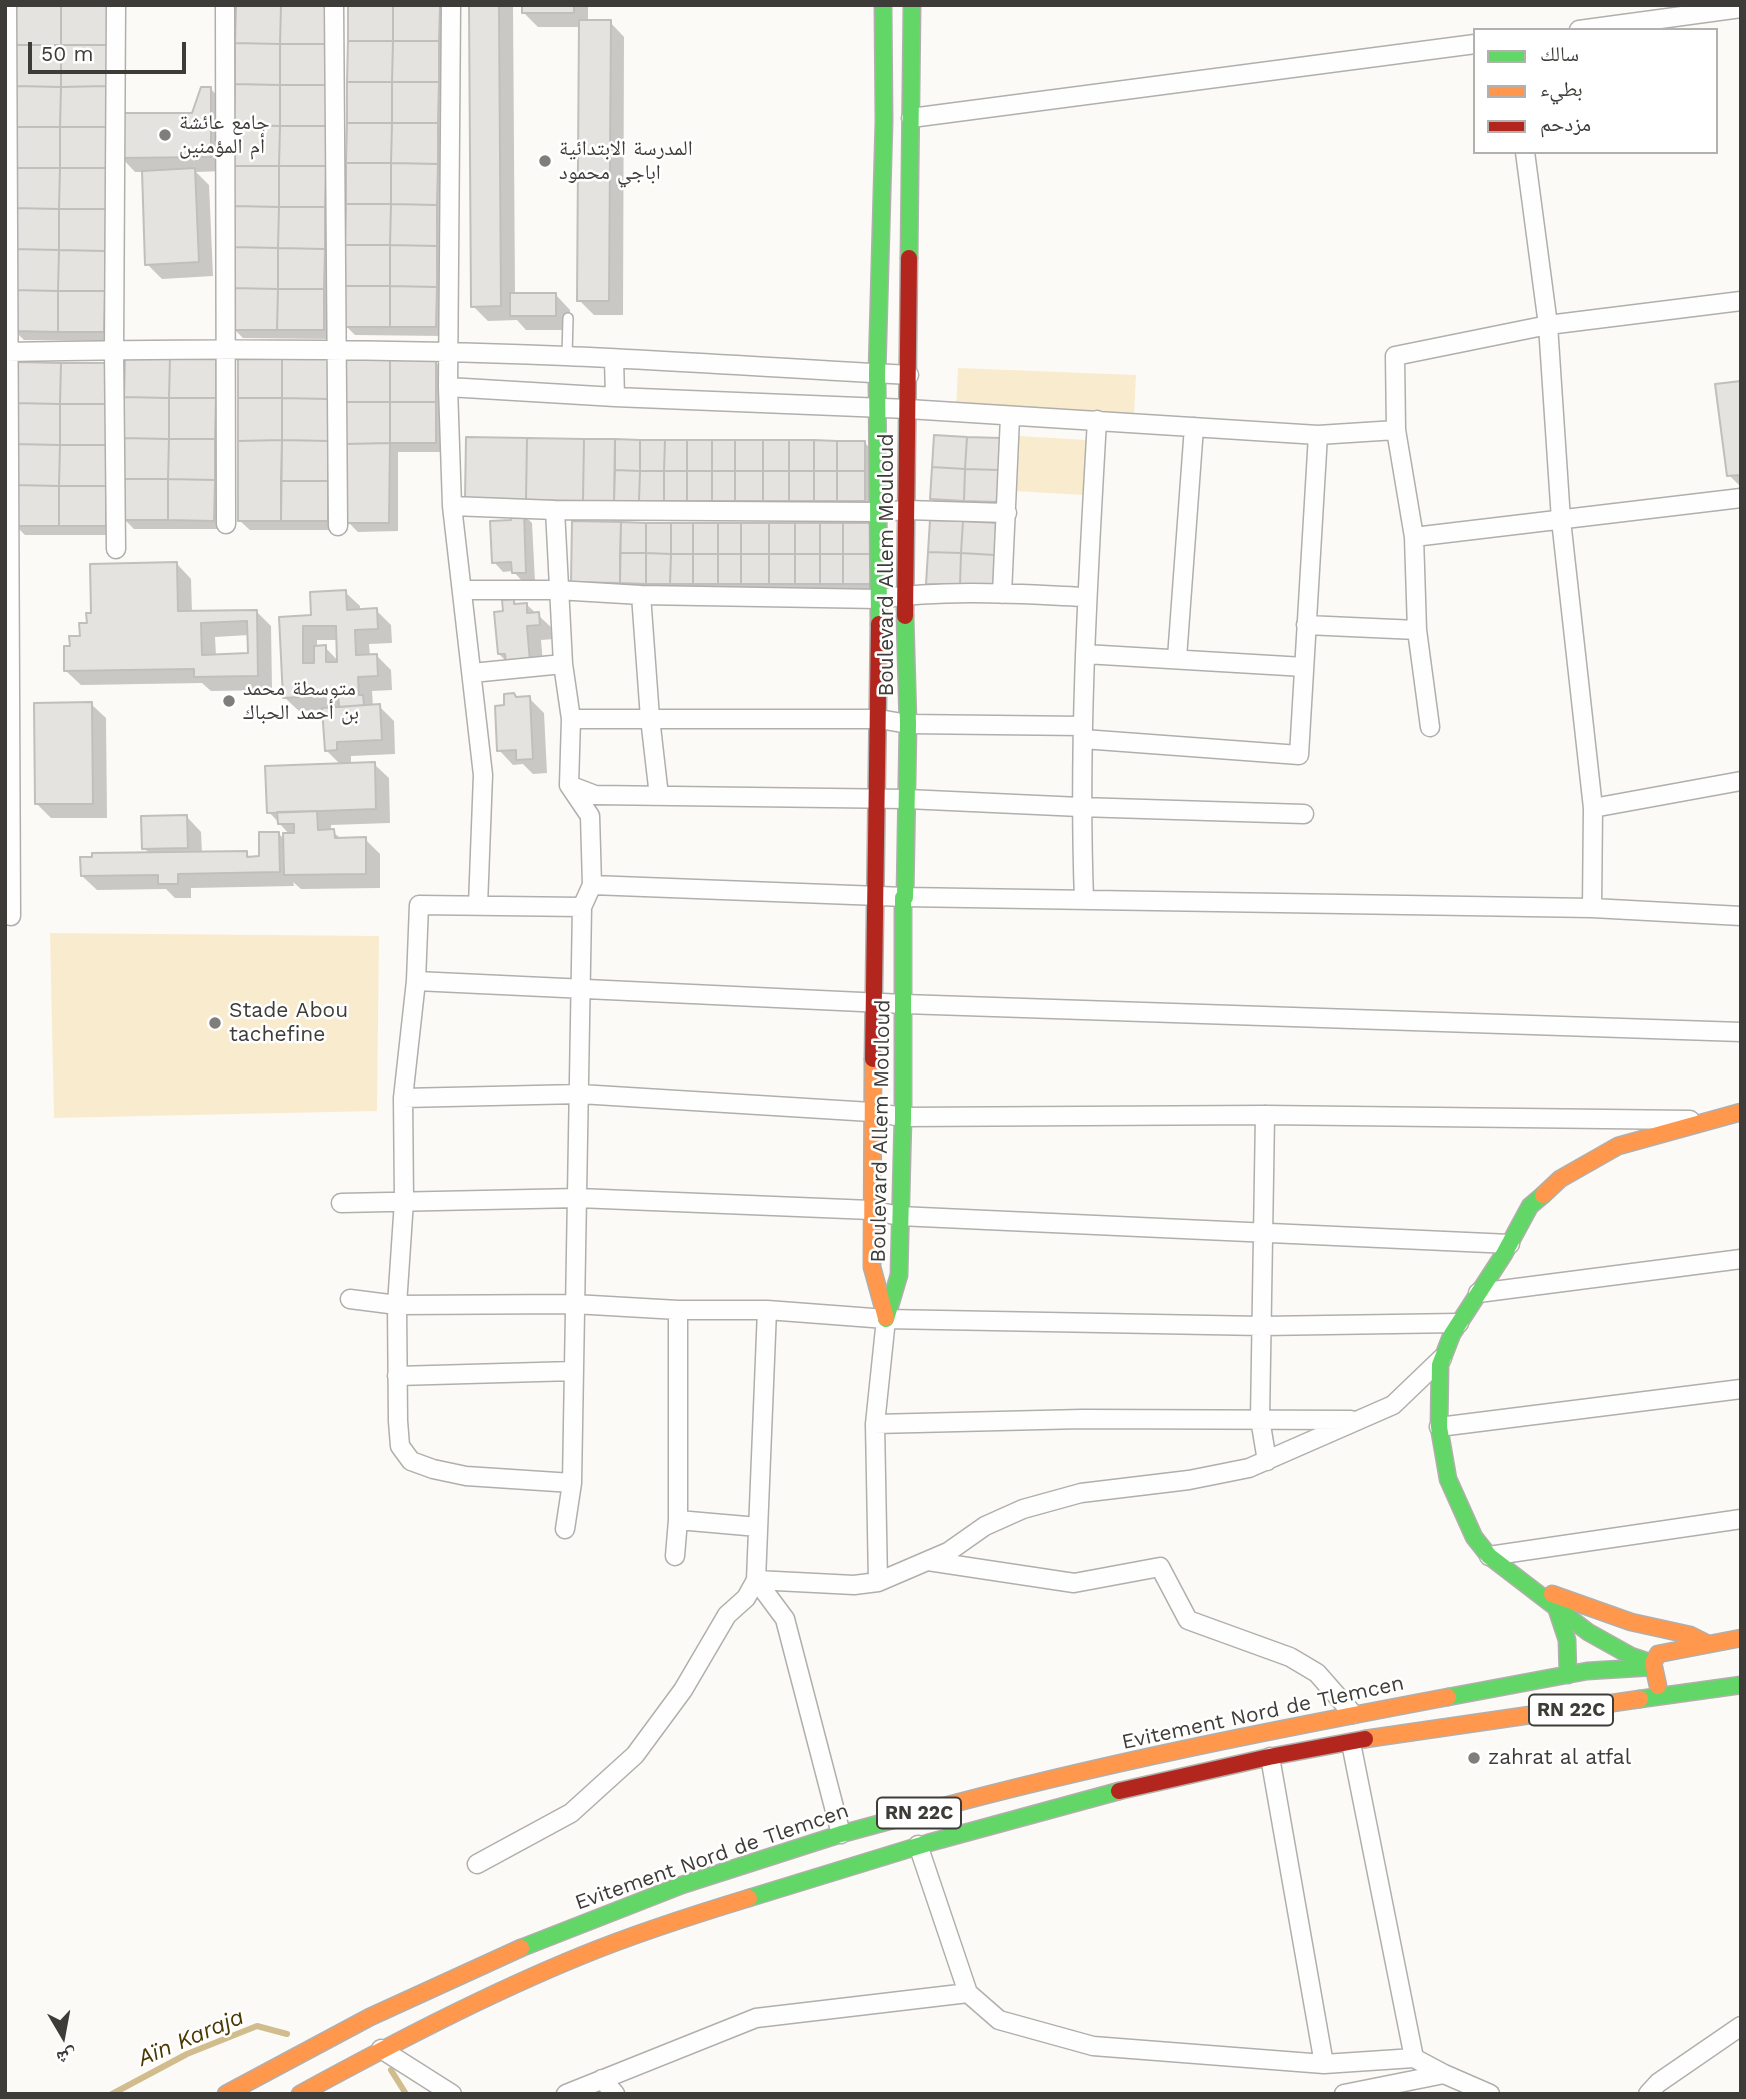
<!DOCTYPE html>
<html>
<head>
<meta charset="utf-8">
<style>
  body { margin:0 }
  #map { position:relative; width:1746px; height:2099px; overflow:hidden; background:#fcfaf7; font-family:"Work Sans","Noto Naskh Arabic",sans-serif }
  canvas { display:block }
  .frame { position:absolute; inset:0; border:7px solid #3e3c38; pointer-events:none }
  .legend { position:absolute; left:1473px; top:28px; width:245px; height:126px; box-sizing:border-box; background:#fff; border:2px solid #b2b1af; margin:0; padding:9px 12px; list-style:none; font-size:21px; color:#3e3c38 }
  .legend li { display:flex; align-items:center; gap:14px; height:35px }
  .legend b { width:35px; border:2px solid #b2b1af }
  .north { position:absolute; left:28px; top:2001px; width:70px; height:70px; -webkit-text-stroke:5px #fff; paint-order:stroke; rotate:170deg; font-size:19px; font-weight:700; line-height:28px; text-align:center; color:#3e3c38 }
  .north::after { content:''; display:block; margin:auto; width:24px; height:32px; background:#3e3c38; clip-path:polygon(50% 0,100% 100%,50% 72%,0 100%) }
  .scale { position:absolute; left:28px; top:42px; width:158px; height:32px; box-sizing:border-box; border:4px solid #3e3c38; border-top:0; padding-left:9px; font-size:21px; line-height:24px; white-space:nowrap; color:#3e3c38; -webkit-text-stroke:5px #fff; paint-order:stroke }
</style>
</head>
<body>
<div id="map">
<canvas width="1746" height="2099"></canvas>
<div class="frame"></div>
<ul class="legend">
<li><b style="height:9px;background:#63d668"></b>سالك</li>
<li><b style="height:9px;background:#ff974d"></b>بطيء</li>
<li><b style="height:9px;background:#b3261e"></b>مزدحم</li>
</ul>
<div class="north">ش</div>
<div class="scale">50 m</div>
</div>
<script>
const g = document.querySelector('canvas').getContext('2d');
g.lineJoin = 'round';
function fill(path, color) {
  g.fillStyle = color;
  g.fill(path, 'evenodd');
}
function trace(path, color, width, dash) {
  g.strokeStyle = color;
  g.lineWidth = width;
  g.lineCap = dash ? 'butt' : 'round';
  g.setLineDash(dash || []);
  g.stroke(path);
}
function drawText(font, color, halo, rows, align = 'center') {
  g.font = font + ' "Work Sans","Noto Naskh Arabic",sans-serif';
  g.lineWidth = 5;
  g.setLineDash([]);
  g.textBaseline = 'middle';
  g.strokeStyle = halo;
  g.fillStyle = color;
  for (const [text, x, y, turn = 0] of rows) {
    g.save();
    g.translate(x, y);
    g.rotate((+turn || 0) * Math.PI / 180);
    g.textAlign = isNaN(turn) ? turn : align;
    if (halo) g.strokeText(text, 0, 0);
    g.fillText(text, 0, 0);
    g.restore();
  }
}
fill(new Path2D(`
  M958,368L1136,375L1134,413L956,407Z
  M1019,436L1087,440L1083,495L1015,491Z
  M50,933L379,936L377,1111L54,1118Z`), '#f9ebce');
fill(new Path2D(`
  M327,5L333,339L243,338L234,329Z
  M350,5H442L448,12L445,336L355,335L346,326Z
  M471,5H513L515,295H556L570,310V330H526L517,320L488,321L473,306Z
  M523,5H588V22H610L624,37L623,315H594L579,300L581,27H538L523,12Z
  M107,7L113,341L24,340L14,330Z
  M210,88L224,103L225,171L196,172L209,185L213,276L162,279L147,264L144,172H135L121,157L193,115Z
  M215,359L225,369L223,529H134L124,519Z
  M329,360L336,530H250L240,521Z
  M347,362H435L445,371L444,452H398V531L358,532L348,522Z
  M116,374L114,535H25L15,525Z
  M1741,382V487L1729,475Z
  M467,439L864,442L874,452V510L476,508Z
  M1000,440L1007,511L942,508L932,499Z
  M523,514L532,523L535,582H523L513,571L503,572L494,562L512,522Z
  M871,525L880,593L582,591L572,582Z
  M177,564L191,579L192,613L256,611L271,626L272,690L211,691L202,683L81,685L66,671L71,648L82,637L92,615ZM249,635L250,655L216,656L215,637Z
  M345,592L360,606V611L376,610L391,625L392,643L369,644L370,656H377L391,670L392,690L372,691L373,707L379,706L394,721L395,754L351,756V765L374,764L389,778L390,823L331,825V831L342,839H365L380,854V888L301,889L293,882L294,886L191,888V898H175L166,889L97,890L82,876L150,854L144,848L187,817L201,832L202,854L246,853L251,858H261L278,833L285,840L290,835L269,812L341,765L326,750L324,710L299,711L284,697L281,618L313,617ZM325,624L345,627H325ZM317,640H338V661L325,647H317Z
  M513,601L518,605L526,604L553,629L554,639L541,640L544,676L522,677L499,654L505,613Z
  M529,698L544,713L547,773L533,774L523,764L513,765L499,750L506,707L517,699Z
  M91,704L106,718L107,818H51L37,804Z`), '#0003');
trace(new Path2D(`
  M391,2070L406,2094
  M112,2094L187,2054L257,2026L287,2034`), '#d0bc8d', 6);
const building = new Path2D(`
  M16,5H61V45H16Z
  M61,5H108V45H61Z
  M236,5H281L280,44L235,43Z
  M281,5H327V44H280Z
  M348,5H393V41H348Z
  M393,5H440L439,41H393Z
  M469,5H499L501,306L471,307Z
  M522,5H574V13H522Z
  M579,20H611L609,301H577Z
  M348,41H393L392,82H347Z
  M393,41H439V82H392Z
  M235,43L280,44V85L235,84Z
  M280,44H327V85H280Z
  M16,45H61V87L16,86Z
  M61,45H108L107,86L61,87Z
  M347,82H392V123H347Z
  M392,82H439L438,123H392Z
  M235,84L280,85V126L234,125Z
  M280,85H327L326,126H280Z
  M16,86L61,87L60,127H15Z
  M107,86V127H60L61,87Z
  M201,87H211V157L119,158L118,113H192Z
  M347,123H392L391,163H346Z
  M392,123H438V164L391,163Z
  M234,125L280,126L279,166H234Z
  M280,126H326V166H279Z
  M15,127H60V168H15Z
  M60,127H107L106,168H60Z
  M346,163H391V204H346Z
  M391,163L438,164L437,205L391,204Z
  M234,166H279V207L234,206Z
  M279,166H326L325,207H279Z
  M15,168H60L59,209L14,208Z
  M60,168H106V209H59Z
  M195,168L199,262L145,265L142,171Z
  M346,204H391L390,245H345Z
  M391,204L437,205V246L390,245Z
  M234,206L279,207L278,248L233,247Z
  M279,207H325V249L278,248Z
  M14,208L59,209V250L14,249Z
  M59,209H106L105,251L59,250Z
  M345,245H390V286H345Z
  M390,245L437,246V287L390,286Z
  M233,247L278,248V289L232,288Z
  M278,248L325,249L324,289H278Z
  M14,249L59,250L58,291L13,290Z
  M59,250L105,251V291H58Z
  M345,286H390V327H344Z
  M390,286L437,287L436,327H390Z
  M232,288L278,289L277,330H232Z
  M278,289H324V330H277Z
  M13,290L58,291V332L13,331Z
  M58,291H105L104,332H58Z
  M510,293H556V316H510Z
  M125,357H170L169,398L124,397Z
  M170,357H216V398H169Z
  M238,357H282V398H238Z
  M282,357L329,358V399L282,398Z
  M345,360H390V402H345Z
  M390,360H436V402H390Z
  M16,362L61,363L60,404L15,403Z
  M61,363H108L107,404H60Z
  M1741,381V475L1727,476L1715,384Z
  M124,397L169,398V439L123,438Z
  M169,398H216L215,439H169Z
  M238,398H282V440L238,441Z
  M282,398L329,399L328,441L282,440Z
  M345,402H390V443L346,444Z
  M390,402H436V443H390Z
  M15,403L60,404V445L15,444Z
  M60,404H107L106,445H60Z
  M934,435L967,437L965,469L932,467Z
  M466,437L527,438L526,500L465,499Z
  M967,437L1001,438L999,470L965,469Z
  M123,438L169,439L168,479H123Z
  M527,438L584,439L583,501L526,500Z
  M169,439H215V480L168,479Z
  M584,439H615L614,501H583Z
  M615,439L640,440V471L615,470Z
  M282,440L328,441V481H281Z
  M282,440L281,521H238V441Z
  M640,440H665L664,471H640Z
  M665,440H687V471H664Z
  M687,440H712V471H687Z
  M712,440H735V471H712Z
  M735,440H763V471H735Z
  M763,440H789V471H763Z
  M789,440H814V471H789Z
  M814,440L837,441V471H814Z
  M837,441H865V471H837Z
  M390,443L389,523H347L346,444Z
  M15,444L60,445L59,486L14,485Z
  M60,445H106V486H59Z
  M932,467L965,469L964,501L930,499Z
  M965,469L999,470L998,502L964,501Z
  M615,470L640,471L639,501H614Z
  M640,471H664V501H639Z
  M664,471H687V501H664Z
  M687,471H712V501H687Z
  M712,471H735V501H712Z
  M735,471H763V501H735Z
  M763,471H789V501H763Z
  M789,471H814V501H789Z
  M814,471H837V501H814Z
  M837,471H865V501H837Z
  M123,479H168V520H122Z
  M168,479L215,480L214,521L168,520Z
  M281,481H328V521H281Z
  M14,485L59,486V526H14Z
  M59,486H106V526H59Z
  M524,512L526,573H512L511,562L492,563L490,521L511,520L510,513Z
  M930,520L963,521L961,553L928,552Z
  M572,521L621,522L620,583L571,582Z
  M963,521L997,523L995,555L961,553Z
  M621,522L646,523V553H620Z
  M646,523H671V554L646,553Z
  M671,523H693V554H671Z
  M693,523H718V554H693Z
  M718,523H741V554H718Z
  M741,523H769V554H741Z
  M769,523H795V554H769Z
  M795,523H820V554H795Z
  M820,523H843V554H820Z
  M843,523H871V554H843Z
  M928,552L961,553L960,585L926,584Z
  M620,553H646V584L620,583Z
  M646,553L671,554L670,584H646Z
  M961,553L995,555L994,587L960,585Z
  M671,554H693V584H670Z
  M693,554H718V584H693Z
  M718,554H741V584H718Z
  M741,554H769V584H741Z
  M769,554H795V584H769Z
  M795,554H820V584H795Z
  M820,554H843V584H820Z
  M843,554H871V584H843Z
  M177,562L178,611L257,610L258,676L194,677V669L64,671V646H70L69,636H80L79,623H87L86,613H91L90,564ZM247,621L248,653L202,655L201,623Z
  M346,590L347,610L377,608L378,629L355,630L356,655L377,654L378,676L358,677L359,695H363L364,705L339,707L338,695L283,698L279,617L311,615L310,592ZM303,626H336L337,662H326V645L314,646V663H303Z
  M514,599V604L527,603V613L539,612L540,625L527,626L530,662L506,663L505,654H498L494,612L503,611L502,600Z
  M514,693L516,697L530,696L533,759L516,760V750L497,751L495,706L504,705V694Z
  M92,702L93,804H35L34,703Z
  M380,704L382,740L337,742V750L325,751L322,708Z
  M375,762L376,809L267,813L265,766Z
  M317,811L318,830L334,829L335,838L366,837V874L284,875L283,833H294V824H278L277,812Z
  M187,815L188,848L142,849L141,816Z
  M259,832H279L280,872L178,874V884H158V875L81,876L80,857H92V853L247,851V857L259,856Z`);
fill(building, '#e5e3e0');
trace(building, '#c1bfbc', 2);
const lane = new Path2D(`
  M567,356L568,318`);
const street = new Path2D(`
  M7,5L11,916
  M225,5L226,524
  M334,5L338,526
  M451,5L448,387L452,506L483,775L478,905
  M1579,30L1741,8
  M911,118L1475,44
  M1525,152L1548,325L1561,520L1593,808L1592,908
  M5,352C192,348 379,348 566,356C680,361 794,369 909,375
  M614,359L615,397
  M448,387L615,397L908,409L1318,435L1299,755L1083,739
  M1318,435L1396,430
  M452,506L555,510L879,512L907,510L1007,513
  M555,510L563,664L571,719L569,785L590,816L592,885L582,907L572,1483L565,1529
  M1414,537L1741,498
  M116,549L114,351L116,5
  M463,590H557L641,595L879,599C947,589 1018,594 1087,597
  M1002,594L1010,417
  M641,595L650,718L659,796
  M1306,625L1417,630
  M1085,654L1304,667
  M1177,658L1194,427
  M472,673L563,664
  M571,719H879L908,724L1082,726
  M1430,727L1417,630L1414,537L1396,430L1395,356L1548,325L1741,301
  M569,785L595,795L907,799L1080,807L1304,814
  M1593,808L1741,781
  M592,885L905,897L1592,908L1741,916
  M1084,899C1078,739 1088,580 1097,420
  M416,981L904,1004L1741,1032
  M403,1098L580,1094L871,1112L903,1117L1265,1115L1690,1120
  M1265,1115L1260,1419L1267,1461
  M341,1203L578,1198L871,1210L899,1216L1510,1244
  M1478,1293L1741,1259
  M350,1299L397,1305L574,1304L678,1310H767L886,1319L1262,1326L1459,1323
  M397,1376L574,1371
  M875,1424L1082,1419L1351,1420
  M1439,1427L1741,1389
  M572,1483L466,1476L433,1469L411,1461L400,1446L398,1421L397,1305L404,1201L403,1098L416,981L419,905L582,907
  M678,1520L758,1527
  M675,1556L678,1520V1310
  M1489,1556L1741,1519
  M928,1561L1074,1583L1160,1567L1188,1620L1290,1657L1317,1673L1353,1714
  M756,1580L854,1585L878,1582L948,1552L985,1526L1023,1509L1081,1493L1189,1480L1249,1468L1393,1405L1442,1358
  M756,1580L785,1619L841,1834
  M878,1582L875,1424L886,1319
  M1351,1743L1414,2058
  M1270,1757L1324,2064
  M918,1845L968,1993L999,2020L1093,2046L1324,2064L1414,2058L1444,2074
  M477,1864L571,1813L635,1755L683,1690L727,1615L746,1598L756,1580L767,1310
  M381,2049L452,2094
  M602,2079L615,2094
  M566,2094L756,2018L968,1993
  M1344,2094L1444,2074L1490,2094
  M1648,2094L1658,2083L1741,2026`);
const fast = new Path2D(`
  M909,258L912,5
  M879,624L877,373L884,121L883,5
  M1543,1195L1530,1206L1504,1254L1452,1334L1440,1365L1439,1427L1448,1479L1474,1537L1489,1556L1588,1632L1631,1656L1652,1663
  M886,1319L899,1275L903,1117V898L905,897L908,724L905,616
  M1556,1607L1567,1640L1568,1675
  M1448,1697L1587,1671L1653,1667
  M1640,1699L1741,1685
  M749,1898L928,1843L1119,1791
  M521,1948L682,1885L841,1834L926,1811`);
const slow = new Path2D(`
  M873,1059L872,1267L886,1318
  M1543,1195L1560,1179L1618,1146L1741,1112
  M1552,1594L1631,1622L1690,1635L1708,1644
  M1658,1686L1653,1663L1658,1654L1741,1638
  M1365,1739L1640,1699
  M926,1811C1098,1764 1273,1730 1448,1697
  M226,2094L370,2017L521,1948
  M300,2094C392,2044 485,1995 583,1955C637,1933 693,1915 749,1898`);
const jam = new Path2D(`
  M905,616L909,258
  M873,1059L879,624
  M1119,1791L1269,1757L1365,1739`);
trace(lane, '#b1afac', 12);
trace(street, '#b1afac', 21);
trace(fast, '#b1afac', 19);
trace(slow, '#b1afac', 19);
trace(jam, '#b1afac', 19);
trace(lane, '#fffefe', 9);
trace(street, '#fffefe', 18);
trace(fast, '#63d668', 16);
trace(slow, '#ff974d', 16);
trace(jam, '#b3261e', 16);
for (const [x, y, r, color] of [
  [165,135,7,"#807e7b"],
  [545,161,7,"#807e7b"],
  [229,701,7,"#807e7b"],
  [215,1023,7,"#807e7b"],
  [1474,1758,7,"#807e7b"]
]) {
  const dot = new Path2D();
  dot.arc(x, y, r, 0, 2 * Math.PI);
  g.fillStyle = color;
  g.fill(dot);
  trace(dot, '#fff', 2.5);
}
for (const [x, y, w] of [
  [1571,1710,84],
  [919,1813,84]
]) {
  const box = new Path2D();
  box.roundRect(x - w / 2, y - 15.5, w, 31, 5);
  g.fillStyle = '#fff';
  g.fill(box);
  trace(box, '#3e3c38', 2);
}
drawText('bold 19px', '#3e3c38', null, [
  ["RN 22C",1571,1710],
  ["RN 22C",919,1813]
]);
drawText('21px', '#3e3c38', '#fff', [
  ["جامع عائشة",179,123],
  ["أم المؤمنين",179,147],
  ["المدرسة الابتدائية",559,149],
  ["اباجي محمود",559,173],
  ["متوسطة محمد",243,689],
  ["بن أحمد الحباك",243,713],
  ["Stade Abou",229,1011],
  ["tachefine",229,1035],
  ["zahrat al atfal",1488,1758]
], 'left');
drawText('21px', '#3e3c38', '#fff', [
  ["Boulevard Allem Mouloud",887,565,-90],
  ["Boulevard Allem Mouloud",881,1131,-89],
  ["Evitement Nord de Tlemcen",1263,1713,-12],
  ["Evitement Nord de Tlemcen",712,1857,-19]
]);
drawText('italic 23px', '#4b3800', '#fff', [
  ["Aïn Karaja",191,2038,-23]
]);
</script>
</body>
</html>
